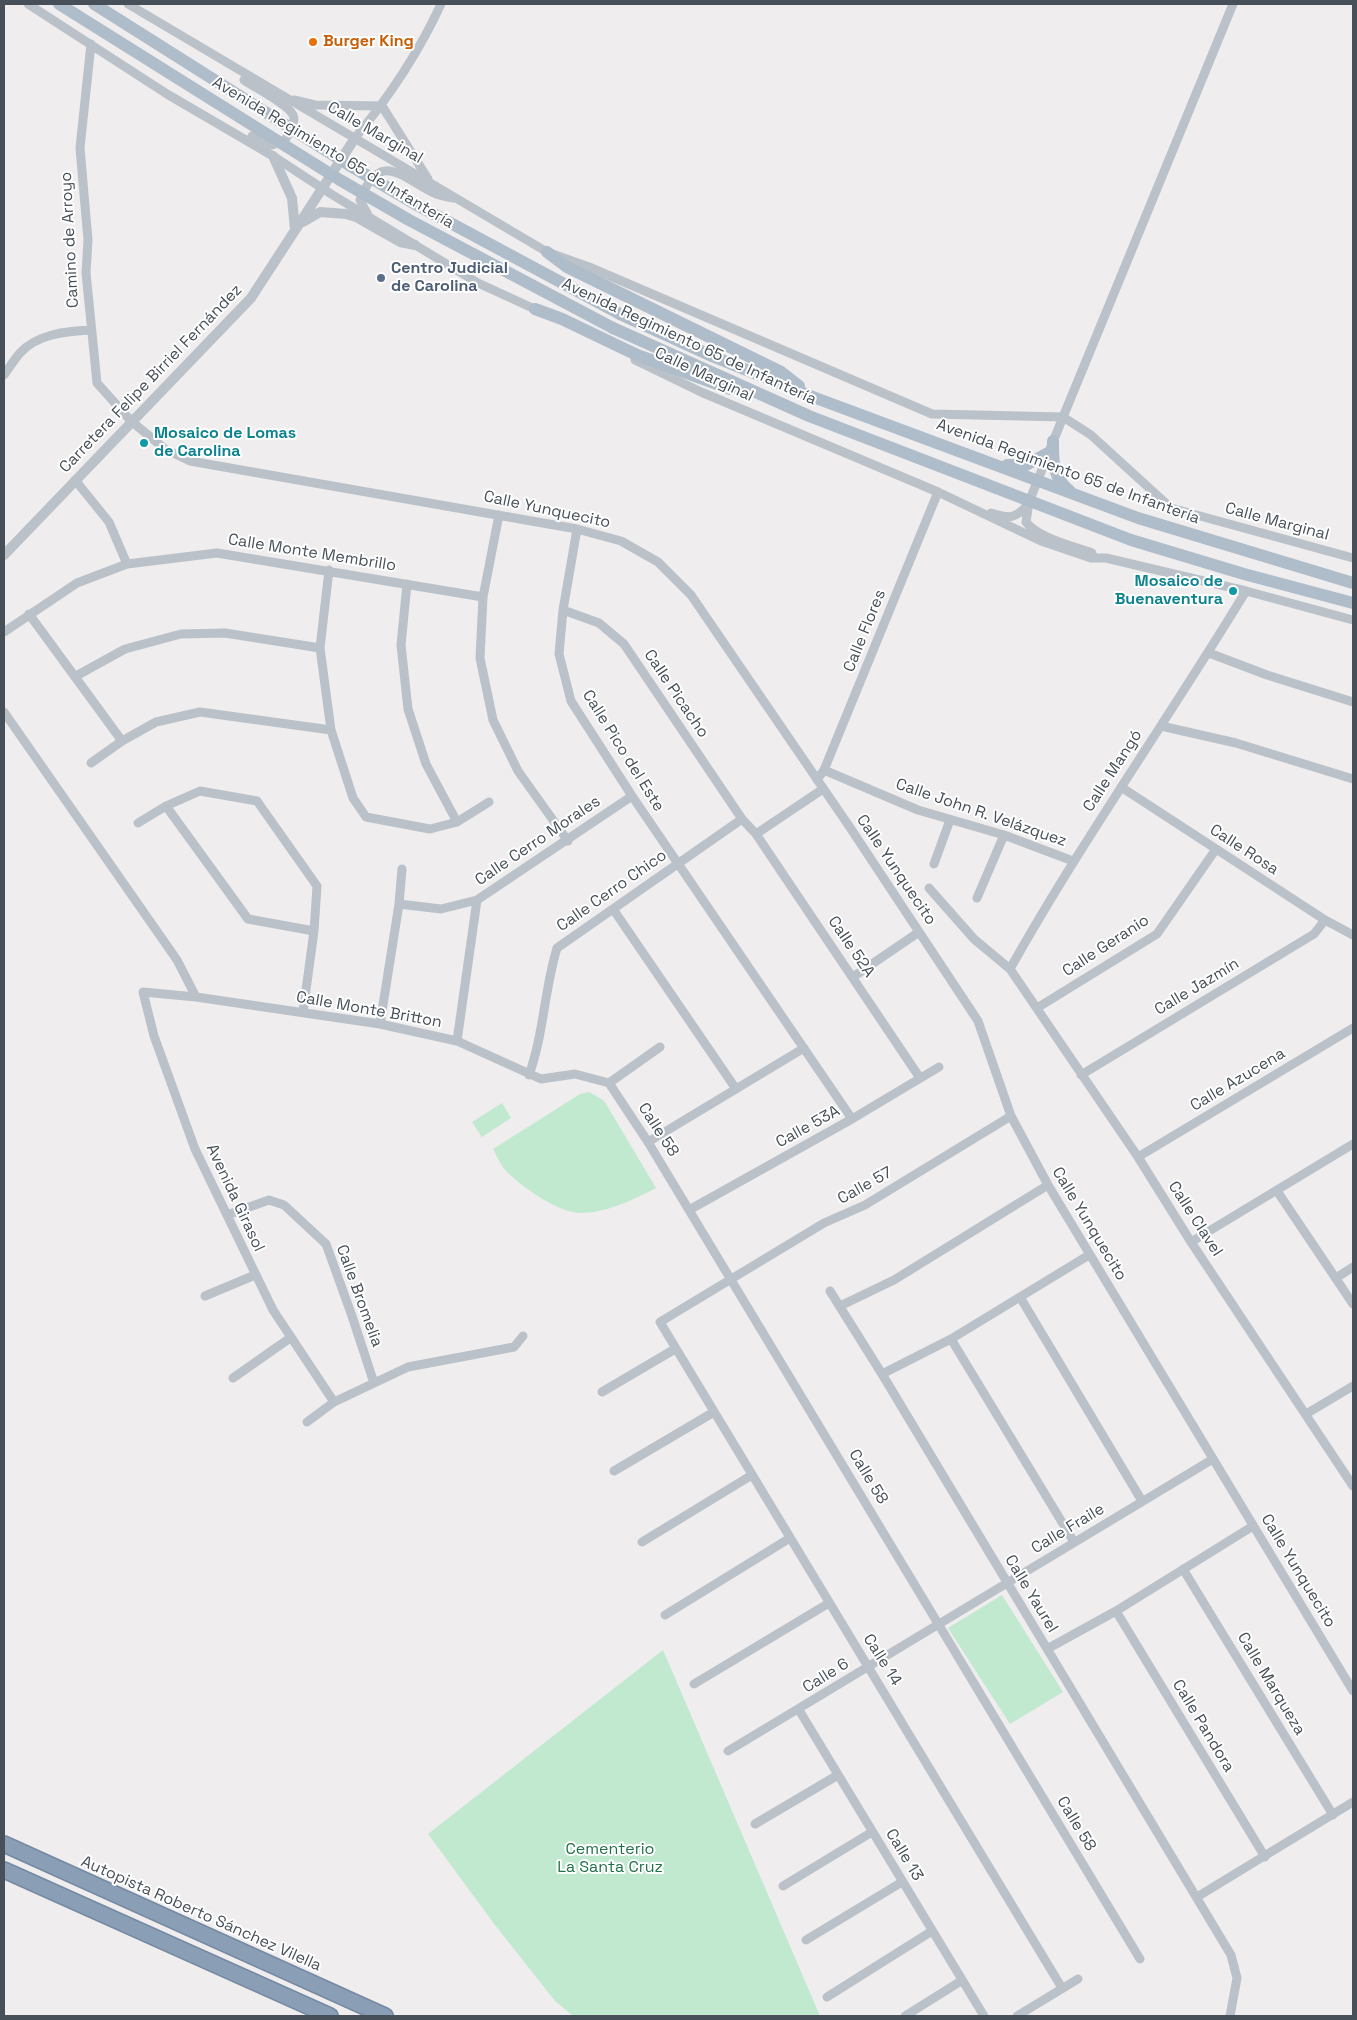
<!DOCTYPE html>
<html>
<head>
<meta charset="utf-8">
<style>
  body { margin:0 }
  #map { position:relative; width:1357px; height:2020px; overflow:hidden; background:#efeded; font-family:"Space Grotesk",sans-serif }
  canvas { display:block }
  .frame { position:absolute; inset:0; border:5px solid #475058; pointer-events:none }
</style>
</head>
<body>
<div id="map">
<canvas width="1357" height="2020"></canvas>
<div class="frame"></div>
</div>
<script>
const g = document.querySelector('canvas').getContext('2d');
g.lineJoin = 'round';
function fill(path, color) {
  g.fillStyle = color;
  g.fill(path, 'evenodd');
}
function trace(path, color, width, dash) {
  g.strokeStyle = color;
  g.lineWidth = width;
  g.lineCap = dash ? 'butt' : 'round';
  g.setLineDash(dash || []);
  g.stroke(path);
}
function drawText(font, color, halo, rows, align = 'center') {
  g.font = font + ' "Space Grotesk",sans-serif';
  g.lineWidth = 4;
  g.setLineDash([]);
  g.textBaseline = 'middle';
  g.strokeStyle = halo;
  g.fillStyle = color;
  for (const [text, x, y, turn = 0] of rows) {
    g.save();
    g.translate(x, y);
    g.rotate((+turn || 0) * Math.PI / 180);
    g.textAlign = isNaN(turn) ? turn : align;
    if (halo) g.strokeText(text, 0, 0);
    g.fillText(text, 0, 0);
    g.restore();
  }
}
fill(new Path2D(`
  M589,1092L603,1100L606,1104L656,1188C633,1200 606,1213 580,1213C559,1213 522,1187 507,1172C501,1166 497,1156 493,1149L580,1094Z
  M502,1103L511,1118L482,1137L472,1122Z
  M1002,1595L1063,1692L1010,1724L948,1628Z
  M663,1650L820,2016H573L555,2001L495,1925L428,1834Z`), '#c0e9d0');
const motorway = new Path2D(`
  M4,1844L385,2016
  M4,1870L330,2016`);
trace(motorway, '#758aa2', 18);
trace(new Path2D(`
  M28,4L167,94L273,156L331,194L478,283L539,311
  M128,4L547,252L589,267L932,414L1063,417L1091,435L1171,508L1353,558
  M91,44L80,148L88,240L86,273L97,383L131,421L165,449L190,461L577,529L621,541L658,562L691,595L849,826L978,1021L1011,1116L1048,1185L1353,1691
  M244,80C255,88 293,106 294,118C294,126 289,134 285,140L272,145L252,136
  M294,100L315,105L382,106L428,179
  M355,138C389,97 419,52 441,4
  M368,215L360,200C380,149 401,177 434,193C439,196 447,197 453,198
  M635,360L701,392L938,492L1041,541L1091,558H1106L1246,591L1353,620
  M4,375C9,368 14,360 20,353C37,334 67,331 91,330
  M75,480L109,522L127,564
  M991,513C1009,519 1016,519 1028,504
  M499,515L483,597L480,658L493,720L518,771L568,841
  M577,529L563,610L559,654L571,701L632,796L852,1119
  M1092,553C1073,546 1038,538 1026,522L1029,502L1063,417L1233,4
  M329,570L320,648L331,730L353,798L366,817L430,829L457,822L489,802
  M407,584L401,645L408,709L426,764L457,822
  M563,610L599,623L624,644L742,819L756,834L920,1078
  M29,614L122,741
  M4,632L77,583L127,564L217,553L483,597
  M1209,653L1267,675L1353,702
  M76,676L125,649L181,634L225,633L320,648
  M4,712L177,960L196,997
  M1161,726L1236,743L1353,779
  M91,763L122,741L156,722L200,712L331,730
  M824,770L918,810L1004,835L1073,861
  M817,780L824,770L938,492
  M1121,787L1325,920L1353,935
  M166,806L248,919L314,931
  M138,823L166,806L200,791L257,801L317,886L314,931L303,1012
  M756,834L823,789
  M934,864L950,820
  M929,888L974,939L1010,969L1138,1157L1191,1242L1353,1486
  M977,898L1004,835
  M399,904L441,909L477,900L632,796
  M613,909L736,1089
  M1010,969C1083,839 1169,718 1246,591
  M853,977L919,932
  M1037,1008L1157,934L1216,849
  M380,1024L399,904L402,869
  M457,1041L477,900
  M529,1075C544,1033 544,991 557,948L742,819
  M1081,1075L1314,934L1325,920
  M609,1083L660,1047
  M1011,1116L865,1205L824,1223L660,1322L1062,1988
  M648,1142L804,1048
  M1138,1157L1353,1028
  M1277,1191L1353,1304
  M689,1210L852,1119L939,1067
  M227,1215L269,1200L284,1205L326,1244L352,1316L374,1383
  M1191,1242L1353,1144
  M1336,1278L1353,1267
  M830,1291L882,1374L1231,1955L1237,1978L1230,2016
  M205,1296L255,1275
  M1020,1297L1142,1501
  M840,1306L894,1280L1048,1185
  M951,1339L1074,1542
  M882,1374L951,1339L1089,1255
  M233,1378L290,1338
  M602,1392L675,1349
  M334,1402L273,1310L195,1149L154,1036L143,992L196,997L380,1024L457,1041L541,1079L575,1074L609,1083L648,1142L1140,1959
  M1306,1414L1353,1386
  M307,1422L334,1402L408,1367L514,1347L523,1336
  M614,1471L714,1412
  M642,1542L752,1475
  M1183,1569L1333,1815
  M1116,1611L1265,1857
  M665,1615L790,1538
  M1047,1649L1116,1611L1253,1526
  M694,1684L829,1603
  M799,1710L984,2016
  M728,1751L1213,1459
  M755,1824L838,1775
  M783,1886L872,1832
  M1197,1897L1353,1802
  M806,1940L902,1882
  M827,1997L932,1931
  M905,2016L961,1981
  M1017,2016L1078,1979`), '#bac1c8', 9);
trace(new Path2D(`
  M273,156L292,198L295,229
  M303,222L320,212L346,214L356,217L400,242L415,245
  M4,555L251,298L355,138`), '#bac1c8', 10);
trace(new Path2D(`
  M59,4L75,14
  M547,252L567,267L781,372L799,386
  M535,309L562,319L637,355L731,389
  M620,314L712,356L813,397L1138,518L1353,583
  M613,328L809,416L1131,540L1244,574L1353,603
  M1053,441C1053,460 1052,478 1070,491
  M1007,465H1026L1048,453`), '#afbcc9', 12);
trace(motorway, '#8a9fb6', 15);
trace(new Path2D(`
  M94,4L349,165L417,205L620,314
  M75,14L340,180L409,220L613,328`), '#afbcc9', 12);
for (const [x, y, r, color] of [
  [313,42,5,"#e8710a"],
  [381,278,5,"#5c6f8a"],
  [144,443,5,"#0f9aa8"],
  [1233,591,5,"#0f9aa8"]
]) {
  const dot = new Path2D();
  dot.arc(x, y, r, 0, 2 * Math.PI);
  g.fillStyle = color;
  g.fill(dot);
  trace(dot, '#fff', 2);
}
drawText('bold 16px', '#c56008', '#fff', [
  ["Burger King",323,42]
], 'left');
drawText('16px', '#475058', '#fff', [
  ["Calle Marginal",375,133,30],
  ["Avenida Regimiento 65 de Infantería",333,153,31],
  ["Camino de Arroyo",70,240,-93],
  ["Avenida Regimiento 65 de Infantería",689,342,25],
  ["Calle Marginal",704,375,25],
  ["Carretera Felipe Birriel Fernández",151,379,-46],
  ["Avenida Regimiento 65 de Infantería",1068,472,20],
  ["Calle Yunquecito",547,510,12],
  ["Calle Marginal",1277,522,15],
  ["Calle Monte Membrillo",312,553,9],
  ["Calle Flores",865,631,-68],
  ["Calle Picacho",676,694,56],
  ["Calle Pico del Este",623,751,58],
  ["Calle Mangó",1113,771,-57],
  ["Calle John R. Velázquez",981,813,19],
  ["Calle Cerro Morales",538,841,-34],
  ["Calle Rosa",1244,850,33],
  ["Calle Yunquecito",896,870,56],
  ["Calle Cerro Chico",612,891,-35],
  ["Calle Geranio",1106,946,-33],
  ["Calle 52A",851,947,56],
  ["Calle Jazmín",1197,987,-31],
  ["Calle Monte Britton",369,1010,10],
  ["Calle Azucena",1238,1080,-31],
  ["Calle 53A",808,1127,-29],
  ["Calle 58",658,1130,57],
  ["Calle 57",865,1186,-29],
  ["Avenida Girasol",235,1198,65],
  ["Calle Clavel",1195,1219,57],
  ["Calle Yunquecito",1089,1224,59],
  ["Calle Bromelia",359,1296,70],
  ["Calle 58",868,1477,59],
  ["Calle Fraile",1068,1529,-31],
  ["Calle Yunquecito",1298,1571,59],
  ["Calle Yaurel",1031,1594,59],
  ["Calle 14",882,1660,58],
  ["Calle 6",826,1676,-32],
  ["Calle Marqueza",1271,1684,59],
  ["Calle Pandora",1203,1726,59],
  ["Calle 58",1076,1824,59],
  ["Calle 13",904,1855,59],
  ["Autopista Roberto Sánchez Vilella",201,1914,24]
]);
drawText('bold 16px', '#4e5e75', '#fff', [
  ["Centro Judicial",391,269],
  ["de Carolina",391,287]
], 'left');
drawText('bold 16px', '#0d838f', '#fff', [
  ["Mosaico de Lomas",154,434],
  ["de Carolina",154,452],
  ["Mosaico de",1223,582,"right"],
  ["Buenaventura",1223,600,"right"]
], 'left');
drawText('16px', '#217049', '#fff', [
  ["Cementerio",610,1850],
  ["La Santa Cruz",610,1868]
]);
</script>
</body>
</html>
